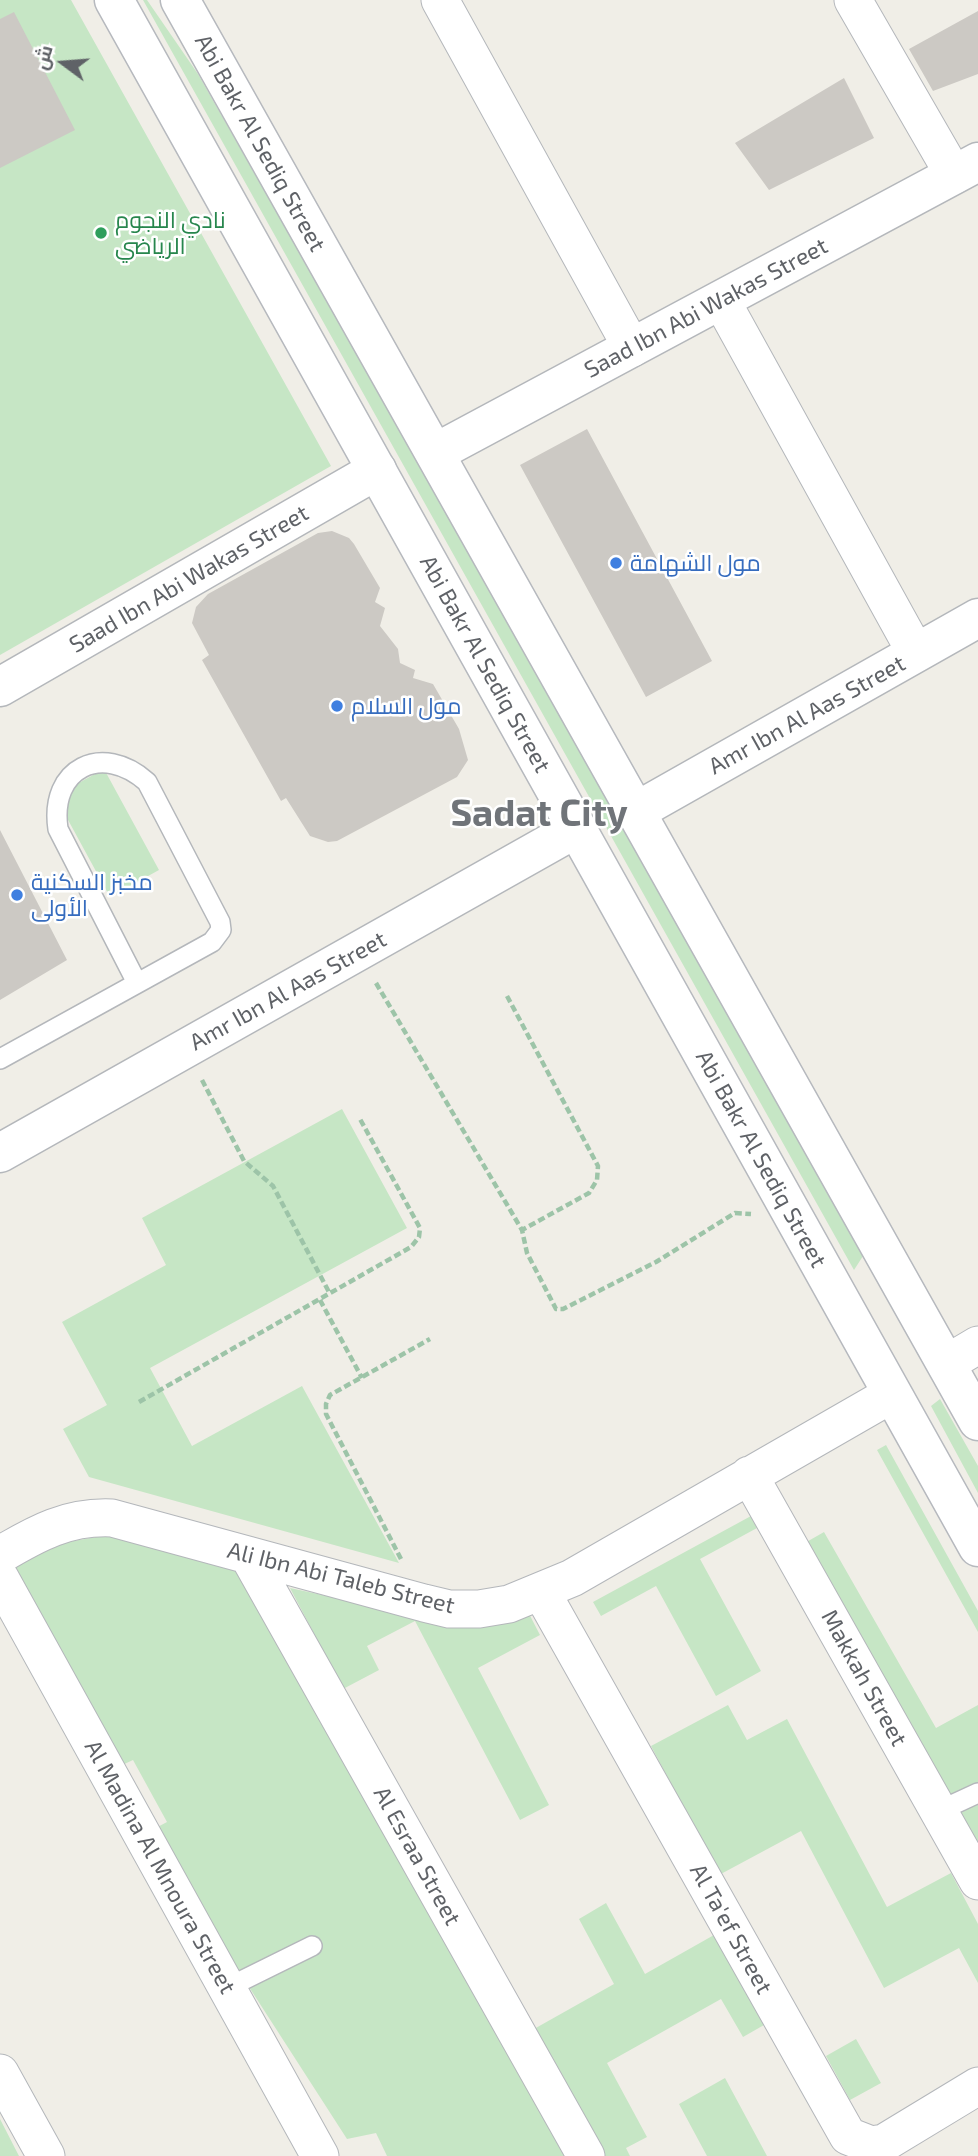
<!DOCTYPE html>
<html>
<head>
<meta charset="utf-8">
<style>
  body { margin:0 }
  #map { position:relative; width:978px; height:2156px; overflow:hidden; background:#f0eee7; font-family:"Exo 2",Cairo,sans-serif }
  canvas { display:block }
  .north { position:absolute; left:28px; top:28px; width:70px; height:70px; -webkit-text-stroke:5px #fff; paint-order:stroke; rotate:286deg; font-size:19px; font-weight:700; line-height:28px; text-align:center; color:#5f6267 }
  .north::after { content:''; display:block; margin:auto; width:24px; height:32px; background:#5f6267; clip-path:polygon(50% 0,100% 100%,50% 72%,0 100%) }
</style>
</head>
<body>
<div id="map">
<canvas width="978" height="2156"></canvas>
<div class="north">ش</div>
</div>
<script>
const g = document.querySelector('canvas').getContext('2d');
g.lineJoin = 'round';
function fill(path, color) {
  g.fillStyle = color;
  g.fill(path, 'evenodd');
}
function trace(path, color, width, dash) {
  g.strokeStyle = color;
  g.lineWidth = width;
  g.lineCap = dash ? 'butt' : 'round';
  g.setLineDash(dash || []);
  g.stroke(path);
}
function drawText(font, color, halo, rows, align = 'center') {
  g.font = font + ' "Exo 2",Cairo,sans-serif';
  g.lineWidth = 5;
  g.setLineDash([]);
  g.textBaseline = 'middle';
  g.strokeStyle = halo;
  g.fillStyle = color;
  for (const [text, x, y, turn = 0] of rows) {
    g.save();
    g.translate(x, y);
    g.rotate((+turn || 0) * Math.PI / 180);
    g.textAlign = isNaN(turn) ? turn : align;
    if (halo) g.strokeText(text, 0, 0);
    g.fillText(text, 0, 0);
    g.restore();
  }
}
fill(new Path2D(`
  M0,0H71L331,466L0,655Z
  M143,0H147L198,74L670,904L863,1256L854,1270Z
  M104,769L159,870L110,897L55,796Z
  M342,1109L407,1228L150,1368L192,1446L302,1386L399,1563L89,1477L63,1429L107,1405L62,1322L166,1265L142,1218Z
  M940,1399L978,1466V1493L931,1406Z
  M886,1445L978,1611V1632L877,1450Z
  M751,1516L757,1528L700,1559L761,1671L716,1696L656,1586L601,1616L593,1602Z
  M824,1532L936,1728L978,1705V1854L803,1544Z
  M118,1533L241,1567L574,2156H387L376,2133L347,2139L182,1883L152,1830L167,1822L133,1760L118,1767L13,1563L51,1545Z
  M290,1588L452,1623L525,1606L540,1635L478,1668L549,1805L520,1820L415,1621L367,1646L379,1670L343,1689Z
  M728,1705L747,1740L787,1719L887,1907L951,1873L978,1924V1983L959,1948L884,1988L801,1831L719,1875L651,1746Z
  M606,1903L645,1974L714,1935L764,2025L743,2037L721,1999L607,2063L647,2137L626,2148L630,2156H604L534,2029L614,1984L579,1919Z
  M856,2039L881,2083L850,2100L826,2056Z
  M725,2078L767,2156H707L679,2104Z
  M0,2119L19,2156H0Z`), '#c6e6c5');
fill(new Path2D(`
  M978,11V74L933,91L909,49Z
  M14,12L75,130L0,168V19Z
  M844,78L874,138L769,190L735,143Z
  M587,429L712,661L646,697L520,465Z
  M332,531L349,538L354,544L380,588L375,602L385,608L380,626L398,649L400,663L415,670L413,678L433,684L459,729L468,760L457,777L337,841L328,842L310,836L286,798L281,801L202,660L209,655L192,623L196,607L208,594L318,533Z
  M0,830L67,960L0,1000Z`), '#ccc9c4');
const service = new Path2D(`
  M0,1059L212,942L221,930L220,922L147,782C102,742 49,768 58,829L137,983
  M939,1811L978,1793
  M227,1988L312,1946`);
const minor = new Path2D(`
  M440,0L632,348
  M853,0L954,175
  M721,300L916,653
  M946,1364L978,1345
  M749,1475L978,1881
  M0,1555C37,1533 68,1516 112,1518L424,1603L449,1609H479L509,1604L572,1578L892,1394
  M248,1555L586,2156
  M0,1578L320,2156
  M542,1593L848,2136L871,2145L884,2143L978,2086
  M0,2073L46,2156`);
const tertiary = new Path2D(`
  M435,453L978,162
  M0,687L377,470
  M635,812L978,618
  M0,1153L577,828`);
const secondary = new Path2D(`
  M114,0L978,1547
  M180,0L978,1421`);
trace(service, '#b4b7bb', 22);
trace(minor, '#b4b7bb', 39);
trace(tertiary, '#b4b7bb', 41);
trace(secondary, '#b6b9be', 41);
trace(new Path2D(`
  M376,983L522,1230L527,1253L556,1309H563L656,1262L735,1213L751,1214
  M507,996L598,1166L597,1180L589,1193L522,1230
  M202,1080L244,1161L273,1186L330,1294
  M320,1300L362,1378
  M139,1402L411,1247L419,1237L420,1228L360,1119
  M401,1559L326,1414V1404L330,1395L430,1339`), '#9dc4a8', 4.5, [7, 3.5]);
trace(service, '#fff', 19);
trace(minor, '#fff', 37);
trace(tertiary, '#fff', 38);
trace(secondary, '#fff', 38);
for (const [x, y, r, color] of [
  [101,233,7,"#2e9e5b"],
  [616,563,7,"#3f7fe0"],
  [337,706,7,"#3f7fe0"],
  [17,895,7,"#3f7fe0"]
]) {
  const dot = new Path2D();
  dot.arc(x, y, r, 0, 2 * Math.PI);
  g.fillStyle = color;
  g.fill(dot);
  trace(dot, '#fff', 2.5);
}
drawText('23px', '#5f6267', '#fff', [
  ["Abi Bakr Al Sediq Street",260,143,61],
  ["Saad Ibn Abi Wakas Street",706,308,-28],
  ["Saad Ibn Abi Wakas Street",189,579,-30],
  ["Abi Bakr Al Sediq Street",485,664,61],
  ["Amr Ibn Al Aas Street",807,715,-29],
  ["Amr Ibn Al Aas Street",288,991,-29],
  ["Abi Bakr Al Sediq Street",761,1159,61],
  ["Ali Ibn Abi Taleb Street",341,1578,14],
  ["Makkah Street",864,1678,61],
  ["Al Esraa Street",417,1856,61],
  ["Al Madina Al Mnoura Street",160,1867,61],
  ["Al Ta'ef Street",731,1929,61]
]);
drawText('23px', '#27864d', '#fff', [
  ["نادي النجوم",115,220],
  ["الرياضي",115,246]
], 'left');
drawText('23px', '#366cbe', '#fff', [
  ["مول الشهامة",630,563],
  ["مول السلام",351,706],
  ["مخبز السكنية",31,882],
  ["الأولى",31,908]
], 'left');
drawText('bold 37px', '#707479', '#fff', [
  ["Sadat City",539,814]
]);
</script>
</body>
</html>
